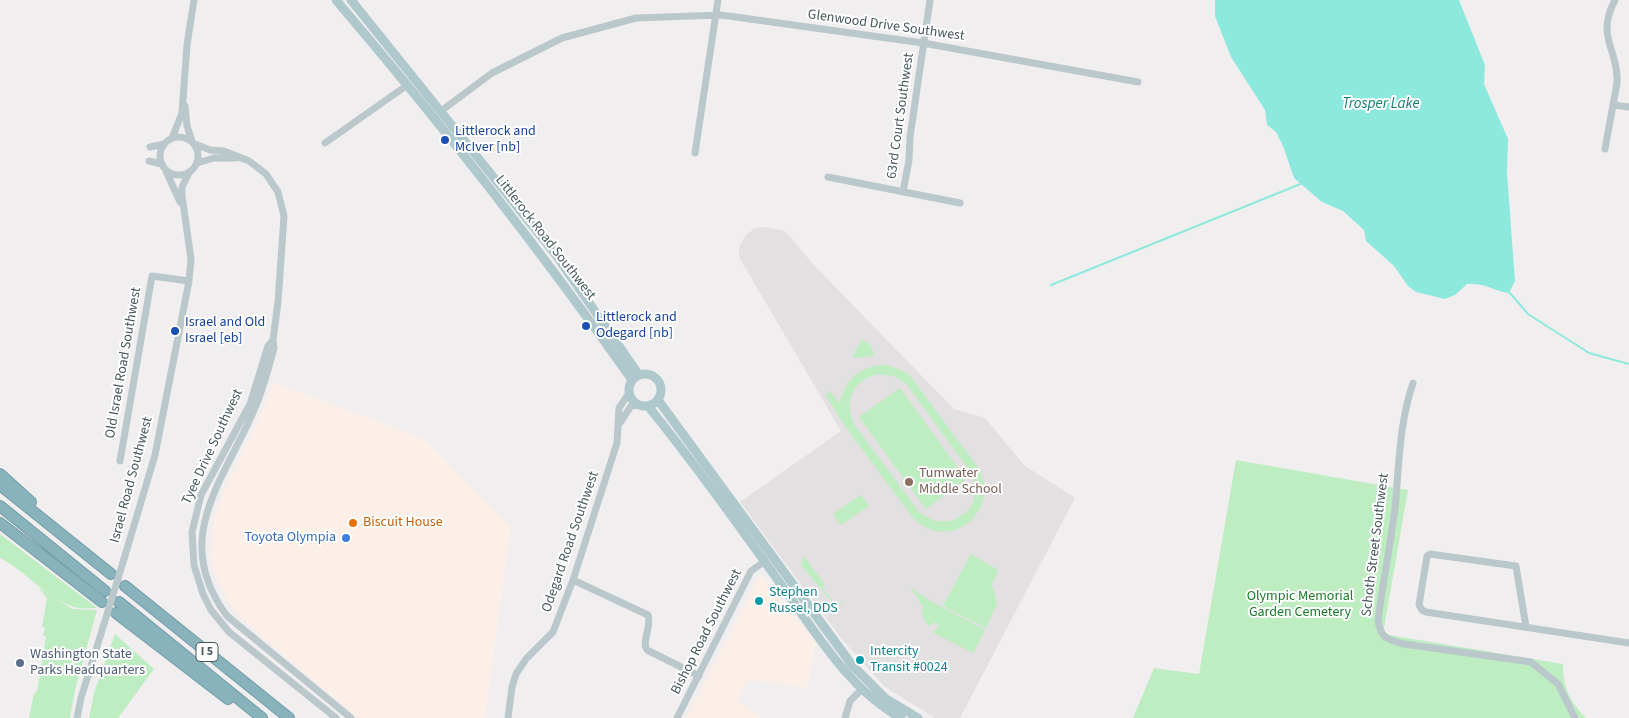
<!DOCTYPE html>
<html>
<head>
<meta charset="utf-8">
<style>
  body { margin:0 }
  canvas { display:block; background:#f1eeef }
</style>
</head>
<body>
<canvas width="1629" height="718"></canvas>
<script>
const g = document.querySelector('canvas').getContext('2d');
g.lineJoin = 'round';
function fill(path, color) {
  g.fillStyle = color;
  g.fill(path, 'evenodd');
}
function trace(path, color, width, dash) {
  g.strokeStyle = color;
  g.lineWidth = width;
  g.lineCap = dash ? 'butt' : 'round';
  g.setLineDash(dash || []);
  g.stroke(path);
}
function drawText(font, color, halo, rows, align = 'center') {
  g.font = font + ' "Source Sans 3",sans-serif';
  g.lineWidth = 4;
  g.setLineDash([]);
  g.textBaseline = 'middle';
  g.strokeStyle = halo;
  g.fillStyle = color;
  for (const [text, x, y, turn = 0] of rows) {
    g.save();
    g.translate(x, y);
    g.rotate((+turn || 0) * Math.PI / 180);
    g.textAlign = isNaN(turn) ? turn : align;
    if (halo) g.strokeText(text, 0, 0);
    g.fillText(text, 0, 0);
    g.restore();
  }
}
fill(new Path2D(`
  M273,382L423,438L511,527L485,718H358L239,617L226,597L215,576L211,556L214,519L218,505L265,405Z
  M759,577H764L816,643L807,688L747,680L737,701L763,718H687Z`), '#fbefe8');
fill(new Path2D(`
  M762,227L782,230L789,235L812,263L954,409L985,418L1024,465L1075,498L960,718H935L885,687L841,638L740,502L841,431L739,257V247L746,235L755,228Z`), '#e2e0e1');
fill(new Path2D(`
  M862,339L871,346L874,356L854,358L853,356Z
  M888,365L905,372L911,377C927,399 943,420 959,442C966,452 976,462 981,474C991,496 978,522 955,530C939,535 924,529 913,518L847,429L826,396L830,391L840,404C844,379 862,364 888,365ZM878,374L895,376L907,385L972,474L976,491L973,503L967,512L952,521H934L919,512L854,424C843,401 854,379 878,374Z
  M900,388L966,479L926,509L859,417Z
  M1236,460L1408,490L1383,634L1563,664C1562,686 1571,703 1586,718H1133L1154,668L1199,674Z
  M861,495L869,506L841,525L833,514Z
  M0,534L97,608C90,608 81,609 74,607C46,598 26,571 0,558Z
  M971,554L998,570L992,584L997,604L986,628L943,606Z
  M804,556L825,585L822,587L835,605L842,601L843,603L835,606L801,565Z
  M38,587L72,609L97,610L75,690L70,718H29L34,693L37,692L46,637L43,635L45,628L42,627L47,598Z
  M911,588L927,599L985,630L973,653L934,633L933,632L939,627L935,622L929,626L922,616L923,607Z
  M115,634L154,669L118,718H89L94,693Z`), '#beedc1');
fill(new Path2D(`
  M1215,0H1459L1485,65L1484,84L1508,139L1507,173L1515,281L1509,293C1491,290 1487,283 1467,284L1455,295L1445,299L1416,292L1408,286L1394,266L1366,241L1364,230L1354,221L1343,211L1322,202L1294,178L1283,146L1276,132L1267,125L1265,110L1231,57L1215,16Z`), '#8de9dd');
trace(new Path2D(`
  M1051,285L1303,183
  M1509,292L1528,314L1589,353L1629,364`), '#8de9dd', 2);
const highway = new Path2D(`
  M0,474L31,502
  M0,485L111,574
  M0,506L105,591
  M0,523L102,602
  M125,586L289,718
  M119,602L262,718
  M116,613L228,699`);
trace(highway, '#739da7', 12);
trace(new Path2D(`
  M1613,105L1629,107
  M185,106L187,126L192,141
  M441,111L492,73L562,38L636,18L721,15L923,43L1138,82
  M160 156a19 19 0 1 1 38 0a19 19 0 1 1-38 0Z
  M172,138L182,113L187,45L194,0
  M325,143L406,86
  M195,144L210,150L224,151L249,161L266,174L278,192L284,216L278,302L273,340L274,348C269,367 264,385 257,403C227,478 168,536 227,616L351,718
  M150,147L164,144
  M1605,149L1617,83C1619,50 1595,37 1615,0
  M695,153L718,0
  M149,161L162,164
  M197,163L214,158H236
  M166,171L180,202
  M828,177L960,203
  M903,192L909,160L910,137L930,0
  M273,340L268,346L250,404L201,495L192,532L194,565L203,594L211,610L229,632L336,718
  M1413,383C1399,424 1399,467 1395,509C1390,546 1383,583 1378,620C1380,638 1388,640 1404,644L1531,662L1558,684L1575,718
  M620,423L631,406L641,405
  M120,461L152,276L189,281
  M124,559L155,455L189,281L191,259L182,196V187L189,173
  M573,580L648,615C652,627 641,642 647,650L699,676
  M1526,627L1516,566L1430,554L1427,556L1419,605L1422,610L1426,612L1629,643
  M77,718L81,698L104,624
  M508,718L512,687L516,674L526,659L553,632L573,580L617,443L619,408L629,393
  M677,718L751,571L765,561
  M845,718L850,701L862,689`), '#bac8cb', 7);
trace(new Path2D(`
  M336,0C440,122 540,249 632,380
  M351,0L556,255L639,375
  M629 390a16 16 0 1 1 32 0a16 16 0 1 1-32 0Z
  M658,400L852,665L885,698L918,718
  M648,406C694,463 737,523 780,583C815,631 848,689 901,718`), '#afc8cc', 9);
trace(highway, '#88b2bc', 10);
trace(new Path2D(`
  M104,624L124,559`), '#bac8cb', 7);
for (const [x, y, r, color] of [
  [445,140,5,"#1a4fb4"],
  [586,326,5,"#1a4fb4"],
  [175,331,5,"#1a4fb4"],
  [909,482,5,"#8d6e63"],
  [353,523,5,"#e8710a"],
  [346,538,5,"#3f7fe0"],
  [759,601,5,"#0f9aa8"],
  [860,660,5,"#0f9aa8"],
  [20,663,5,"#5c6f8a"]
]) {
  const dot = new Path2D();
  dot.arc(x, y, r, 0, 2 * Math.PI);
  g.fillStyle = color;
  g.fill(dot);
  trace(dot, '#fff', 2);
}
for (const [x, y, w] of [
  [207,652,22]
]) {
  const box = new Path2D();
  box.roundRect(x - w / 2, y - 9.5, w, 19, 4);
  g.fillStyle = '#fff';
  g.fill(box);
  trace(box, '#47585b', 1);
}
drawText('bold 12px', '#47585b', null, [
  ["I 5",207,652]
]);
drawText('14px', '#47585b', '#fff', [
  ["Glenwood Drive Southwest",886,26,8],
  ["63rd Court Southwest",901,116,-82],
  ["Littlerock Road Southwest",545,238,52],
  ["Old Israel Road Southwest",124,363,-80],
  ["Tyee Drive Southwest",213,447,-65],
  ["Israel Road Southwest",132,480,-75],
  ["Odegard Road Southwest",571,542,-71],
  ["Schoth Street Southwest",1376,545,-83],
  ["Bishop Road Southwest",707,632,-63]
]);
drawText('14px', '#164399', '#fff', [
  ["Littlerock and",455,132],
  ["McIver [nb]",455,148],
  ["Littlerock and",596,318],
  ["Odegard [nb]",596,334],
  ["Israel and Old",185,323],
  ["Israel [eb]",185,339]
], 'left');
drawText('14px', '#785e54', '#fff', [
  ["Tumwater",919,474],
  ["Middle School",919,490]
], 'left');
drawText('14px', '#c56008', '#fff', [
  ["Biscuit House",363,523]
], 'left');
drawText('14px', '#366cbe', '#fff', [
  ["Toyota Olympia",336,538]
], 'right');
drawText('14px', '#0d838f', '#fff', [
  ["Stephen",769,593],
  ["Russel, DDS",769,609],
  ["Intercity",870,652],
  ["Transit #0024",870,668]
], 'left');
drawText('14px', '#1a7a2a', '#fff', [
  ["Olympic Memorial",1300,597],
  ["Garden Cemetery",1300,613]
]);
drawText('14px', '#4e5e75', '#fff', [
  ["Washington State",30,655],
  ["Parks Headquarters",30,671]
], 'left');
drawText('italic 15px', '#117f72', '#fff', [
  ["Trosper Lake",1381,105]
]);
</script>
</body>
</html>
